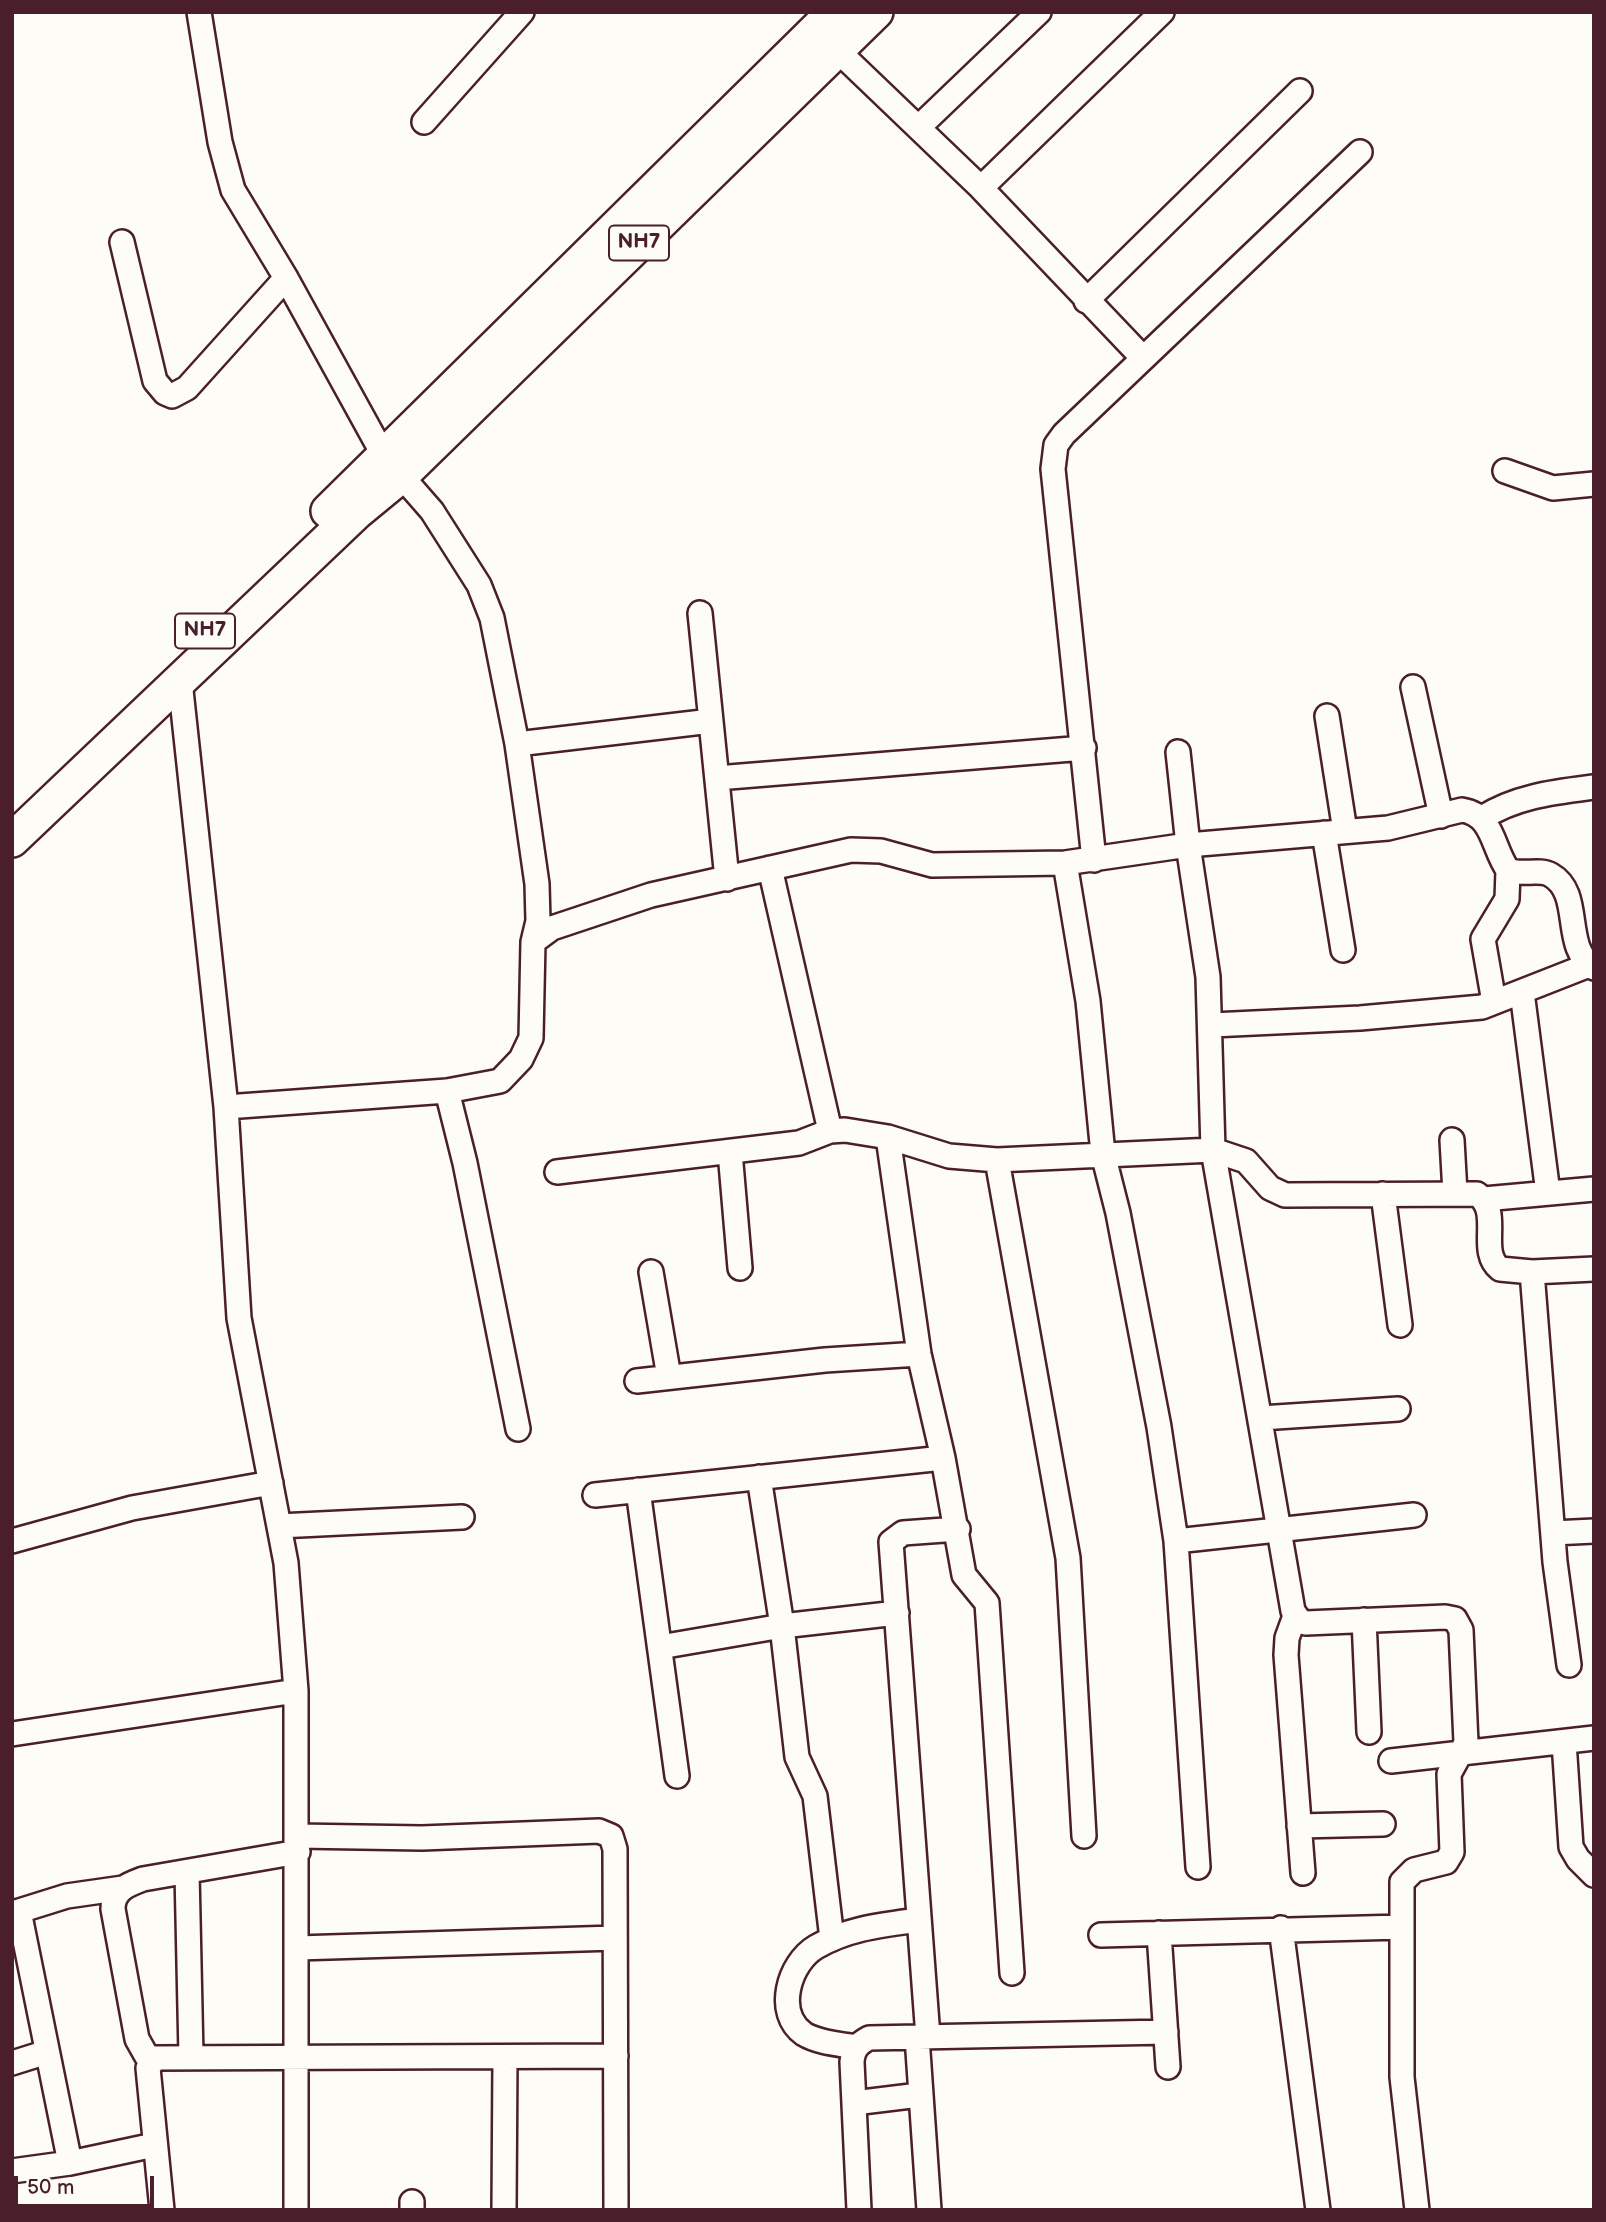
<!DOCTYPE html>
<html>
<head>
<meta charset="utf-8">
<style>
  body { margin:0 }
  #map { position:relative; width:1606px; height:2222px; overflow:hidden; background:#fdfcf7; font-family:"Balsamiq Sans",sans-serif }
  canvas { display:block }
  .frame { position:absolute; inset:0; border:14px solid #4a1f2b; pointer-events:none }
  .scale { position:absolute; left:14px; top:2176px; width:140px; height:32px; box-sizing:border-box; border:4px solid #4a1f2b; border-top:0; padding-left:9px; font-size:21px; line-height:24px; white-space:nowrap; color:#4a1f2b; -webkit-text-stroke:5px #fdfcf7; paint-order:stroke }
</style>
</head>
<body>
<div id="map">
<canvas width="1606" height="2222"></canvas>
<div class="frame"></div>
<div class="scale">50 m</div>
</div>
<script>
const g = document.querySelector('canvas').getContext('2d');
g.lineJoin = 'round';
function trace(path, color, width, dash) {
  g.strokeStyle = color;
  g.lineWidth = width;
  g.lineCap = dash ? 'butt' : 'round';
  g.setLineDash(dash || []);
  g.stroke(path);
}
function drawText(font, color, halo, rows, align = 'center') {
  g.font = font + ' "Balsamiq Sans",sans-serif';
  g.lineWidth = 5;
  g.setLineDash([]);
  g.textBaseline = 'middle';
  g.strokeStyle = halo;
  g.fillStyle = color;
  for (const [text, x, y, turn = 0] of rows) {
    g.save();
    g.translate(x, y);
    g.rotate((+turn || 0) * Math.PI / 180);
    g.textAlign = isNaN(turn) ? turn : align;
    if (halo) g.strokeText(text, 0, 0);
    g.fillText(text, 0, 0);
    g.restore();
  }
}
const minor = new Path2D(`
  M199,12L220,142L233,190L286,278L384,456L432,511L479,585L492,618L517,744L537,884L538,921L533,942
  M837,50L981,188L1142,357
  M424,122L522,12
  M919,127L1039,12
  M981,188L1162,12
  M122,242L155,381L165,393L172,396L187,388L286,278
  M1086,301L1300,91
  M1505,471L1553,488L1594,484
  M700,613L727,879
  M180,681L226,1107L447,1091L500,1081L521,1059L531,1038L533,942L552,928L651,895L851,850L881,851L932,865L1065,863L1188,845L1388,828L1462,810C1494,815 1492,848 1508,870C1522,876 1539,868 1551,875C1584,894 1561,947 1594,968
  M1413,687L1441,816
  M1327,716L1345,831
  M517,744L711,721
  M1178,752L1188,845L1208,977L1213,1150L1293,1611L1300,1621L1306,1623L1445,1617L1455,1619L1461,1630L1466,1743L1449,1774L1452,1852L1446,1862L1414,1870L1402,1882V2077L1417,2210
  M717,778L1084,748
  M1482,818C1516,796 1555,792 1594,787
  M1324,833L1343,950
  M1094,860L1053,469L1056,445L1064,434L1360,152
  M1065,863L1088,1001L1103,1154L1118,1213L1159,1427L1176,1541L1198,1867
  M770,868L830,1131
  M1522,992L1548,1193
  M1494,1002L1483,939L1507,899L1508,870
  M1212,1025L1360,1018L1482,1007L1589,965
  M447,1091L465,1163L518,1429
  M226,1107L239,1318L286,1563L296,1691V2210
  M1452,1140L1455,1193
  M730,1152L740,1268
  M997,1160L1068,1558L1084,1836
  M557,1172L799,1143L830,1131L845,1130L888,1137L949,1156L997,1160L1213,1150L1246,1161L1270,1188L1285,1195L1477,1194C1503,1212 1477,1251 1500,1269L1532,1272L1594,1269
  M1383,1194L1400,1325
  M1484,1199L1594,1189
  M651,1272L669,1377
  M1532,1272L1555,1562L1569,1665
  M637,1381L825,1360L919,1354
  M1261,1418L1398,1409
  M943,1458L964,1575L987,1603L1012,1973
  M759,1477L782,1626L797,1757L815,1796L832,1939
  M638,1490L677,1776
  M595,1495L943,1458L919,1354L888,1137
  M279,1526L462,1517
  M1553,1533L1594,1531
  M12,1541L132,1508L271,1483
  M1176,1541L1414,1515
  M1295,1616L1287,1638L1286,1655L1303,1873
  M1364,1620L1369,1732
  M660,1647L782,1626L897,1613
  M12,1734L296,1691
  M1564,1742L1571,1847L1578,1859L1594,1875
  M1391,1761L1594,1738
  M1299,1826L1383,1824
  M297,1836L422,1838L599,1831L611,1836L615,1849L616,2210
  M187,1872L191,2056
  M19,1911L67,1896L123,1888
  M12,1913L19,1911L70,2163
  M1281,1928L1318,2210
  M1159,1933L1168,2067
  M1101,1935L1401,1927
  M298,1948L614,1938
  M917,2037L929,2210
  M928,2037L891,1542L903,1533L958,1529
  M856,2047C840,2044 819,2043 804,2034C774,2013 789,1963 816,1947C849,1928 882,1925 919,1920
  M150,2062L137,2039L113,1909C113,1890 127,1885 143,1879L298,1852
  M12,2063L47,2052
  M854,2103L919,2095
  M12,2171L70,2163L154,2145
  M412,2202V2210
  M162,2210L148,2068L155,2058L616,2056
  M504,2210L505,2057
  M859,2210L852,2062C853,2049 858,2044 869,2038L1166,2032`);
const highway = new Path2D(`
  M328,511L834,12
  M12,840L357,512L402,475L876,12`);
trace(minor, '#4a1f2b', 28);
trace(highway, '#4a1f2b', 38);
trace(minor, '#fdfcf7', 23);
trace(highway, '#fdfcf7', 33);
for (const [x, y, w] of [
  [639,243,60],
  [205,631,60]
]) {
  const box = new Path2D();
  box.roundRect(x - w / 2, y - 17.5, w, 35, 5);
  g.fillStyle = '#fdfcf7';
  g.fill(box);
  trace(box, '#4a1f2b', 2);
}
drawText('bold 21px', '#4a1f2b', null, [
  ["NH7",639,243],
  ["NH7",205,631]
]);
</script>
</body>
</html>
